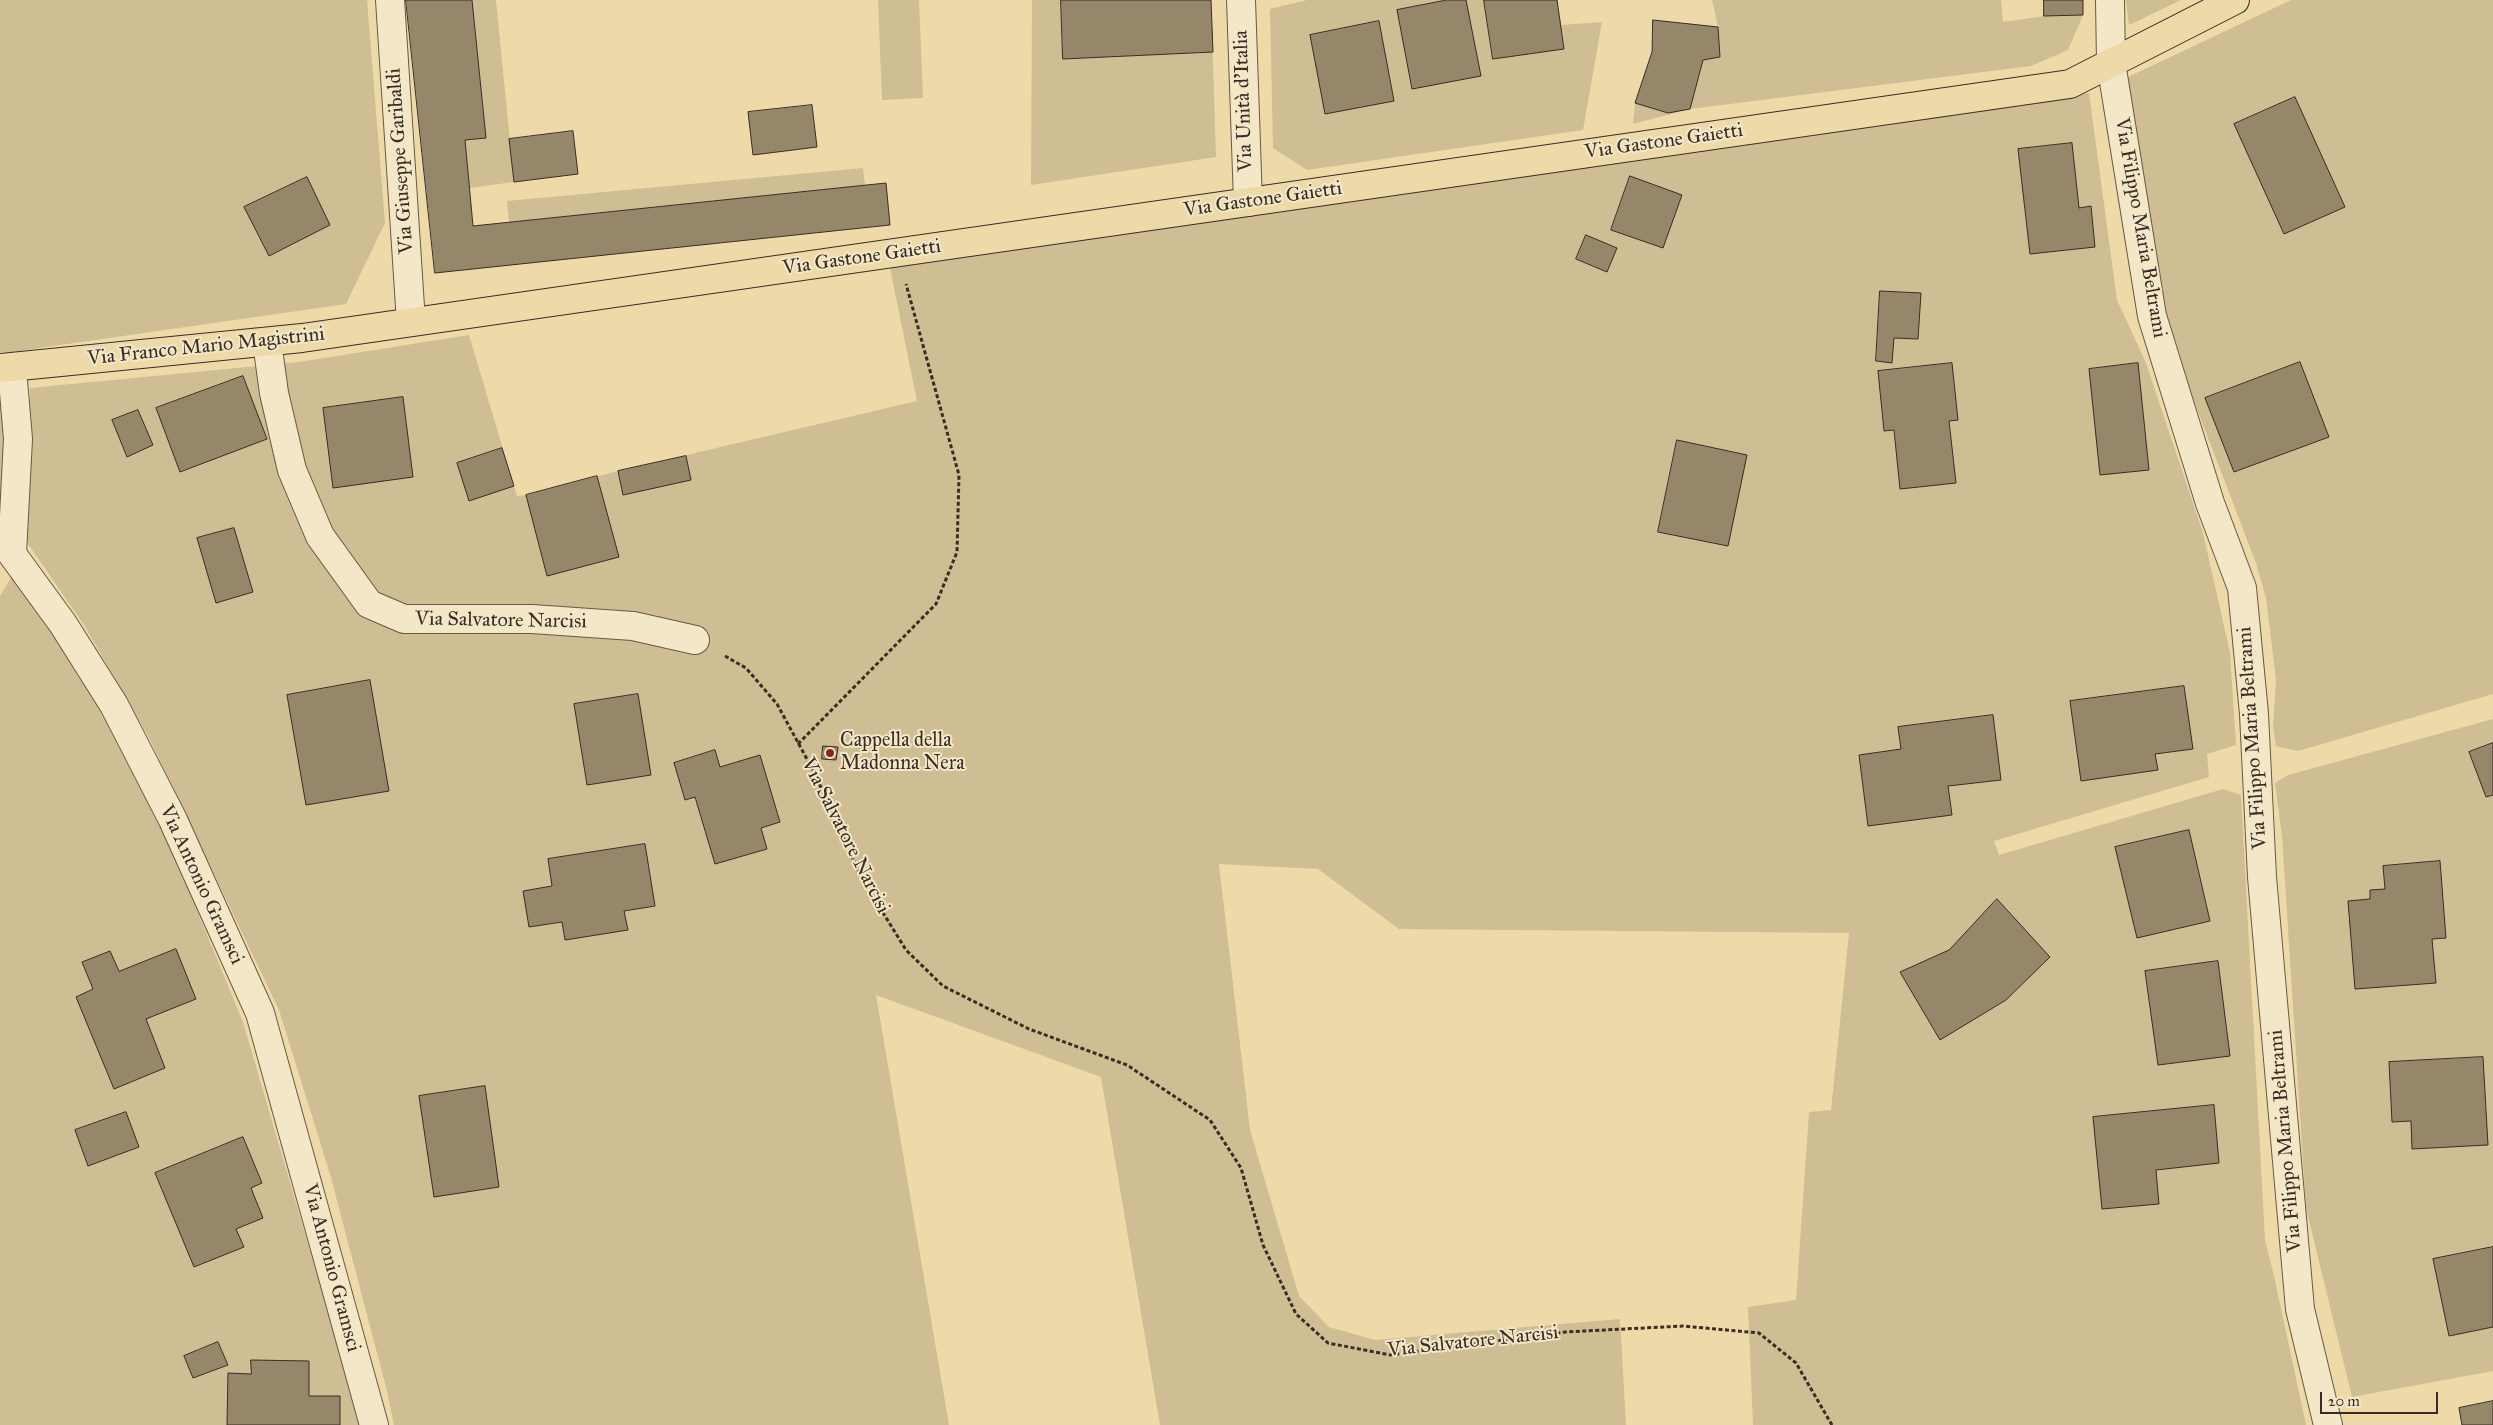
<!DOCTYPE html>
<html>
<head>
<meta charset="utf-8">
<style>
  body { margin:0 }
  #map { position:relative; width:2493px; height:1425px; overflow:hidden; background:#eedaa9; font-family:"IM FELL Great Primer",serif }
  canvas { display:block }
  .scale { position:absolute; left:2320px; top:1392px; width:118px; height:22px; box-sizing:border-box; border:2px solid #392d26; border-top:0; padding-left:6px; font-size:15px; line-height:18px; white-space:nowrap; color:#392d26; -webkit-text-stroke:4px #f4e7c7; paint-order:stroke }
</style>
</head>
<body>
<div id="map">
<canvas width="2493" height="1425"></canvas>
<div class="scale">20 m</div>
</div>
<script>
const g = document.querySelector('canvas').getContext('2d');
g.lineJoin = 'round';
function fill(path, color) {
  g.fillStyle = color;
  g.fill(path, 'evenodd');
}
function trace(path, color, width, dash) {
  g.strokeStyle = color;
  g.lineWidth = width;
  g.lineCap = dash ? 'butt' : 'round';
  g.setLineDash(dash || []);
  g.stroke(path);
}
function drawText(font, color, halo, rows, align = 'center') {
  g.font = font + ' "IM FELL Great Primer",serif';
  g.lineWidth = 4;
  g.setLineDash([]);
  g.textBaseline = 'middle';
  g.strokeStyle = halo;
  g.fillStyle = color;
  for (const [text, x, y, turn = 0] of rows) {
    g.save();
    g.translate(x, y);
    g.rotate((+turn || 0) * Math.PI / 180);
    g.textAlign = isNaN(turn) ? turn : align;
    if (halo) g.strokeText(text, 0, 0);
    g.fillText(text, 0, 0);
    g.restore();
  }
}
fill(new Path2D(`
  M0,0H367L385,223L346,304L12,352H0Z
  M472,0H496L514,182L469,188L465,140L486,138Z
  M878,0H919L923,98L882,100Z
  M1032,0H1211L1216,157L1031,185Z
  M1307,0H1557L1561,25L1602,22L1583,130L1307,170L1273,148L1270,9Z
  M1712,0H2001L2003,22L2044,16L2083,15L2068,50L2031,66L1690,109L1633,124L1635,103L1652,52L1653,20L1718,27Z
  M2126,0H2181L2129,25Z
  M2291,0H2493V694L2298,751L2276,746L2273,727L2276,680L2266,598L2256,563L2192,396L2155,290L2126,78Z
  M2089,93L2117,300L2146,363L2203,533L2230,653L2236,745L2207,754L2209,777L1994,841L1999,855L2223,789L2241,795L2265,1240L2274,1276L2306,1425H1753L1748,1307L1796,1300L1809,1112L1831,1110L1849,933L1399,929L1318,869L1219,864L1250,1130L1299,1296L1329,1327L1375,1340L1620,1319L1626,1425H1160L1101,1077L876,995L949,1425H394L387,1391L330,1174L279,1010L149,738L84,625L26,541L30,388L299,362L469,335L517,496L526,495L618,471L917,401L890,268L1889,125Z
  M863,168L865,185L509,222L507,201Z
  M0,387L4,437L0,544Z
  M15,571L103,704L157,813L243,1022L361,1425H0V596Z
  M2493,719V1371L2352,1397L2306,1208L2282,836L2275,783L2288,775Z`), '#cfbd93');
const building = new Path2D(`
  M406,0H472L486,138L465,140L473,226L886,183L890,225L435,273Z
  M1061,0H1211L1213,52L1063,59Z
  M1447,0H1466L1481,76L1412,89L1397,10Z
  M1484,0H1557L1564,49L1493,59Z
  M2044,0H2083V15L2044,16Z
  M1653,20L1718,27L1720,57L1703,60L1690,109L1668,113L1635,103L1652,52Z
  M1379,21L1394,101L1325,114L1310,35Z
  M2295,97L2345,207L2284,234L2234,124Z
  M812,105L817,147L753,155L748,112Z
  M573,131L578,174L514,182L509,139Z
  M2072,143L2079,208L2091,206L2095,247L2030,254L2018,149Z
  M1630,176L1682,195L1663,248L1611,230Z
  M307,177L330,225L269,256L244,207Z
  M1586,235L1617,248L1607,272L1576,259Z
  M1880,291L1921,293L1918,339L1894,338L1892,363L1876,361Z
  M2300,362L2329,437L2234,472L2205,398Z
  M1952,363L1958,420L1949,421L1956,483L1900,489L1894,430L1884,431L1878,371Z
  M2138,363L2149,470L2100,475L2089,369Z
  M243,376L267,439L180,472L156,408Z
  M403,397L413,477L333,488L323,408Z
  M138,410L153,445L127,457L112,420Z
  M1677,440L1747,455L1728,546L1658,532Z
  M502,448L514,486L469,501L457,463Z
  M686,456L691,480L623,495L618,471Z
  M597,476L619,557L547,576L526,495Z
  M234,528L253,592L216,603L197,538Z
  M370,680L389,791L306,805L287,695Z
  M2184,686L2193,749L2155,754L2158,770L2081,781L2070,701Z
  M638,694L651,775L587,785L574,704Z
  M1993,715L2001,780L1948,786L1952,815L1868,826L1859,755L1901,749L1898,727Z
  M2493,743V795L2486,797L2469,752Z
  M823,746L838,747L836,760L822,759Z
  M715,750L720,767L760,755L780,822L761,828L767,849L715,864L695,797L685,800L674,763Z
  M2189,830L2210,921L2137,938L2115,847Z
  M645,844L655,906L624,911L628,930L565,940L562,922L529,927L523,891L552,886L548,859Z
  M2440,861L2446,938L2432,939L2436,983L2355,989L2348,901L2370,899V890L2385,889L2383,866Z
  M1997,899L2050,957L2006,1000L1940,1040L1900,972L1949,950Z
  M176,949L196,999L146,1019L165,1068L114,1089L76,997L93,989L82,962L110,951L119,971Z
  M2218,961L2230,1056L2158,1065L2145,971Z
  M2483,1057L2488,1145L2412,1149L2411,1121L2392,1122L2389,1062Z
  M485,1086L499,1187L434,1197L419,1096Z
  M2214,1105L2219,1163L2156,1170L2159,1204L2102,1209L2093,1117Z
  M126,1112L139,1147L88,1166L75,1130Z
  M243,1137L262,1183L251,1188L263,1218L236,1229L244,1247L194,1267L155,1173Z
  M2493,1247V1327L2449,1336L2433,1259Z
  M218,1342L228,1365L193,1378L184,1356Z
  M251,1360L309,1361V1396H340V1425H227L228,1373L251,1374Z
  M2493,1401V1425H2462L2459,1408Z`);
fill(building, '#97876a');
trace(building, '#392d26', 1);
const minor = new Path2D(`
  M390,0L411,322
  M1241,0L1248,202
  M2110,0L2111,63L2152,316L2210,503L2242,588L2254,714L2262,877L2300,1309L2328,1425
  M267,342L274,393L292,470L320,536L369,604L404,619H532L633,626L695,640
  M12,369L18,439L12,554L63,624L114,705L173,820L260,1013L374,1425`);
const major = new Path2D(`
  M0,368L302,338L2070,84L2235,0`);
trace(minor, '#665847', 30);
trace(major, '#392d26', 30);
trace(new Path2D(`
  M725,656L746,668L777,704L814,772L861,877L906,950L943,986L1029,1029L1127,1065L1210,1120L1241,1168L1263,1245L1296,1314L1328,1343L1390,1355L1565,1332L1683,1326L1759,1333L1796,1363L1832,1425
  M798,744L936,604L957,552L959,475L906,284`), '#392d26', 3, [4, 2.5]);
trace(minor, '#f4e7c7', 28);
trace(major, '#eedaa9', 28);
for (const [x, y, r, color] of [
  [830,753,5,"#8f2418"]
]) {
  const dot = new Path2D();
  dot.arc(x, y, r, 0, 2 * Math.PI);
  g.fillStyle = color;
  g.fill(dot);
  trace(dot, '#f4e7c7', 2);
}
drawText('20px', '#392d26', '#f4e7c7', [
  ["Via Unità d'Italia",1244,101,-92],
  ["Via Gastone Gaietti",1664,142,-8],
  ["Via Giuseppe Garibaldi",401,161,-94],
  ["Via Gastone Gaietti",1263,200,-8],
  ["Via Filippo Maria Beltrami",2140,228,80],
  ["Via Gastone Gaietti",862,258,-8],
  ["Via Franco Mario Magistrini",206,347,-6],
  ["Via Salvatore Narcisi",501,621,1],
  ["Via Filippo Maria Beltrami",2253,738,-94],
  ["Via Salvatore Narcisi",845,836,63],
  ["Via Antonio Gramsci",201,885,65],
  ["Via Filippo Maria Beltrami",2286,1141,-95],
  ["Via Antonio Gramsci",331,1268,75],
  ["Via Salvatore Narcisi",1473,1342,-6]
]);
drawText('20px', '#392d26', '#f4e7c7', [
  ["Cappella della",840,741],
  ["Madonna Nera",840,764]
], 'left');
</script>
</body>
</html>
